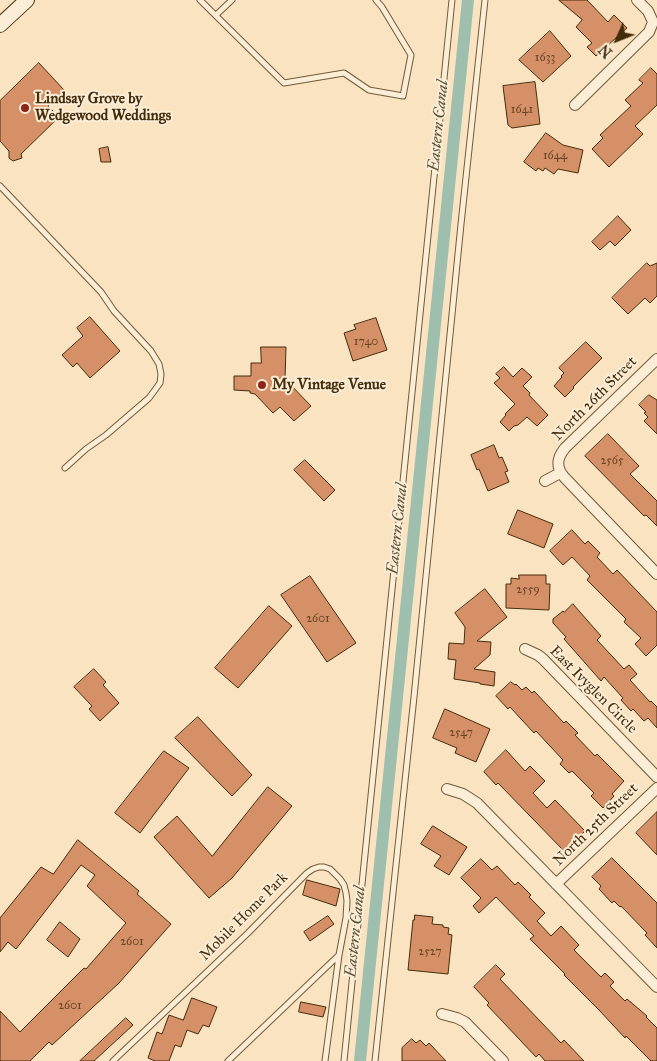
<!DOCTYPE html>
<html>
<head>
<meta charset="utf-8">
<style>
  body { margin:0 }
  #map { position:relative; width:657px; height:1061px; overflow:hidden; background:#f9e3c0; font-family:"IM FELL Great Primer",serif }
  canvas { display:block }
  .north { position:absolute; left:592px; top:15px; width:50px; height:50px; -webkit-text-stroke:4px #fbedd6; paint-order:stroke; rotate:226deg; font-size:14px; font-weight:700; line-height:20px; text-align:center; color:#442d0b }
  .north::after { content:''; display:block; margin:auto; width:18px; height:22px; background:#442d0b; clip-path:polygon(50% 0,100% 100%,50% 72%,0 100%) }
</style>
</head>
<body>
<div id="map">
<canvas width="657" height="1061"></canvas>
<div class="north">N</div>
</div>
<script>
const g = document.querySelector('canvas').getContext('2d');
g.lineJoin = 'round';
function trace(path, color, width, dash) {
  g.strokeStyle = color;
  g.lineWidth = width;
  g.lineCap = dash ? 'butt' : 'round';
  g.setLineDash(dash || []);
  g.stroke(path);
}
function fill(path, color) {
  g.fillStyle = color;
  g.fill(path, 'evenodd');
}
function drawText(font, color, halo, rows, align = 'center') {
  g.font = font + ' "IM FELL Great Primer",serif';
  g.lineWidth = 4;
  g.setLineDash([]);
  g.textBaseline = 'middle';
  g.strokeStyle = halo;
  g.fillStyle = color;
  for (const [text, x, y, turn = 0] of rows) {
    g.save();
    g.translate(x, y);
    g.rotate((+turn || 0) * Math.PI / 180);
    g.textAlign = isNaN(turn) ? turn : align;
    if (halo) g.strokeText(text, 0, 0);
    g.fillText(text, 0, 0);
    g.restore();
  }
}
trace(new Path2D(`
  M360,1061L468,0`), '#9ebfad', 12);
const building = new Path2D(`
  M559,0H587L608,22L614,15L627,28L596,56L587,47L592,43L576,27L582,20Z
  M550,31L571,56L543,82L519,60Z
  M39,63L64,90L48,106L59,117L21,154L22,158L13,161L9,158V151L0,141V101Z
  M651,68L657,74V105L635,126L643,134L609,167L592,149L603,138L600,135L631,106L625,100L643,83L639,80Z
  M535,82L540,124L512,128L508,125L503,86Z
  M546,133L563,145L583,150L578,173L558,169L554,174L545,168L543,171L538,168L536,171L524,162Z
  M108,147L111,162H101L99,149Z
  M618,216L631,230L615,246L610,241L600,250L592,242Z
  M647,263L650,266L657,263V296L650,303L645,298L628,314L612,298Z
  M90,317L120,351L90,378L77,363L73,367L62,355L83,336L77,328Z
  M376,318L387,350L353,361L344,333L356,329L354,325Z
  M586,342L602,358L573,387L574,388L565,397L554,386L562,377L561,376L564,373L559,368Z
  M261,347H286L285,379L311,406L294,421L280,407L273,413L255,394L250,393V391L234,390V376H251V363H261Z
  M504,367L513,377L522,368L532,377L523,386L530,393L529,395L548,415L537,426L527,417L518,425L514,426L509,431L500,422L506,415L505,414L515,404L494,383L500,378L496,374Z
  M649,395L657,400V434L644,421L648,417L644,413L646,412L639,405Z
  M608,434L639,466L630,474L657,501V526L646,515L644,516L585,456Z
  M494,445L499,458L502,457L508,471L505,472L509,482L488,491L479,469L477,470L471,455Z
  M305,460L335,490L324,501L294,470Z
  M518,510L553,524L544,548L508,534Z
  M572,530L585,544L588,541L600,553L597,557L613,574L617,570L657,612V645L646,656L635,644L641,638L624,622L626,619L587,580L590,576L572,557L563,565L550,551Z
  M519,575H546V584H550L549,610L506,608V584H511V578L519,579Z
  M310,576L356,643L327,662L281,595Z
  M485,589L507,617L477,641L491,642L490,655L474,669L495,672L494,686L480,684V683L454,679L456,660L448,659L449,643L464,644L465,627L455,613Z
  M573,604L601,636L597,640L624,669L629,665L637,674L630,680L650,702L651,701L657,707V728L648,718L644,721L633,709L631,711L621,700L623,698L604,677L601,681L564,639L566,637L553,623V619L563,611L564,612Z
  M269,606L292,626L238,688L215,668Z
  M94,669L106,682L103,685L119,703L100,721L89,709L92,706L74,687Z
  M511,682L515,685L516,684L522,690L526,687L532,693L534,691L564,723L566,721L578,733L575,735L595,756L597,754L624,781L612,794L614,796L603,808L591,796L594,793L572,771L569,773L560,764L563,760L536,731L534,733L510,707L508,709L496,696Z
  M445,709L490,729L476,762L455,753L457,748L433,738Z
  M198,717L252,775L232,796L175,738Z
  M506,750L525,771L530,766L545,781L533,793L547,808L555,800L585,831L564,851L498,783L496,785L484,772Z
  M164,751L189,768L140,833L115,813Z
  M268,787L292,806L232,878L209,898L154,837L177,816L212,856Z
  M657,812V855L636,833Z
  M433,826L467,847L449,875L434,866L441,856L421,844Z
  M78,840L139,891L137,894L171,924L119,983L52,1045L49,1042L30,1061H0V1011L20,1032L84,968L86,969L126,923L87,886L95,875L81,865L16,949L8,942L0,952V918L41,867L53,874Z
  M612,858L657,903V948L645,935L647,933L621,906L620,907L614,901L612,903L599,889L601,886L592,877Z
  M481,859L492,870L497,866L515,885L518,882L531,895L529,897L545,913L537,921L551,936L561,926L579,945L574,950L601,977L605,973L614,982L610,986L625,1001L627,999L647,1016L646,1017L657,1028V1061H651L626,1036L625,1038L599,1010L564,975L565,974L530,939L534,936L496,897L479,913L473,906L481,898L461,878Z
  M307,880L340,889L336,906L303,895Z
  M415,915L433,917L432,924L443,925V927L449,928L448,934L452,935L448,974L408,970L413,920H414Z
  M328,916L334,924L310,941L304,932Z
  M60,922L80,939L68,957L47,940Z
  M496,965L505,974L500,979L561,1043L564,1040L584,1061H545L539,1054L536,1057L487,1005L489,1003L474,987Z
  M192,998L217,1007L209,1027L203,1025L198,1034L187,1030L181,1047L175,1045L169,1061H155L148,1058L157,1032L162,1034L169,1015L183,1020Z
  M301,1002L326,1007L323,1017L299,1012Z
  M126,1018L133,1025L94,1061H80Z
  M412,1039L416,1043L420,1040L426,1046L429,1043L446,1061H402V1048Z`);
fill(building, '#d69068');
trace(building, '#442d0b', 1);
const lane = new Path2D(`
  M200,0L284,83L344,73L369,90L403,96L411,55L382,7L376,0
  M216,15L232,0
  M0,186L101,292L114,311L151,351L159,364L161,374L160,383L149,398L106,435L86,449L65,468
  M113,1061L248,933L307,873L313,869L319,867H324L330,869L340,879L344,885L346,893L347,901L346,918L339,955L228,1061
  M325,1061L339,955
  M344,1061L452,0
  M375,1061L414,697L461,224L485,0`);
const street = new Path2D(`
  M575,105L649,32L653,22L648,11L637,0
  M657,359L565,448C556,459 556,468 565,478L657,574
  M545,481L560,473
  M525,649L538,655L543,659L657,777
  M447,789L463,794L477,803L657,987
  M556,884L657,788
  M442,1014L457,1018L465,1022L503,1061`);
const secondary = new Path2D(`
  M0,25L27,0`);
trace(lane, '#715a38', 7);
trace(street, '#715a38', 12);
trace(secondary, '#442d0b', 16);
trace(lane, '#fbedd6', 5);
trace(street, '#fbedd6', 10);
trace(secondary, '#fbedd6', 14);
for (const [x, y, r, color] of [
  [25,108,5,"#8f2418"],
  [262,385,5,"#8f2418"]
]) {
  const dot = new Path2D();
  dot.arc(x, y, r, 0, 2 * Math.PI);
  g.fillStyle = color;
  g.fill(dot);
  trace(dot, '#fbedd6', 2);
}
drawText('12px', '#684622', null, [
  ["1633",545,58],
  ["1641",522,110],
  ["1644",555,156],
  ["1740",366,342],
  ["2565",612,461],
  ["2559",528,590],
  ["2601",318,619],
  ["2547",461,733],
  ["2601",132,942],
  ["2527",430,952],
  ["2601",70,1006]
]);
drawText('bold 15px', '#442d0b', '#fbedd6', [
  ["Lindsay Grove by",35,99],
  ["Wedgewood Weddings",35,116],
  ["My Vintage Venue",272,385]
], 'left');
drawText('15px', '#442d0b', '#fbedd6', [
  ["North 26th Street",595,399,-45],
  ["East Ivyglen Circle",593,690,45],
  ["North 25th Street",596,825,-44],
  ["Mobile Home Park",244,917,-45]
]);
drawText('italic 16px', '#5a5234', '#fbedd6', [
  ["Eastern Canal",439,126,-84],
  ["Eastern Canal",398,529,-84],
  ["Eastern Canal",356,932,-84]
]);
</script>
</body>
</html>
